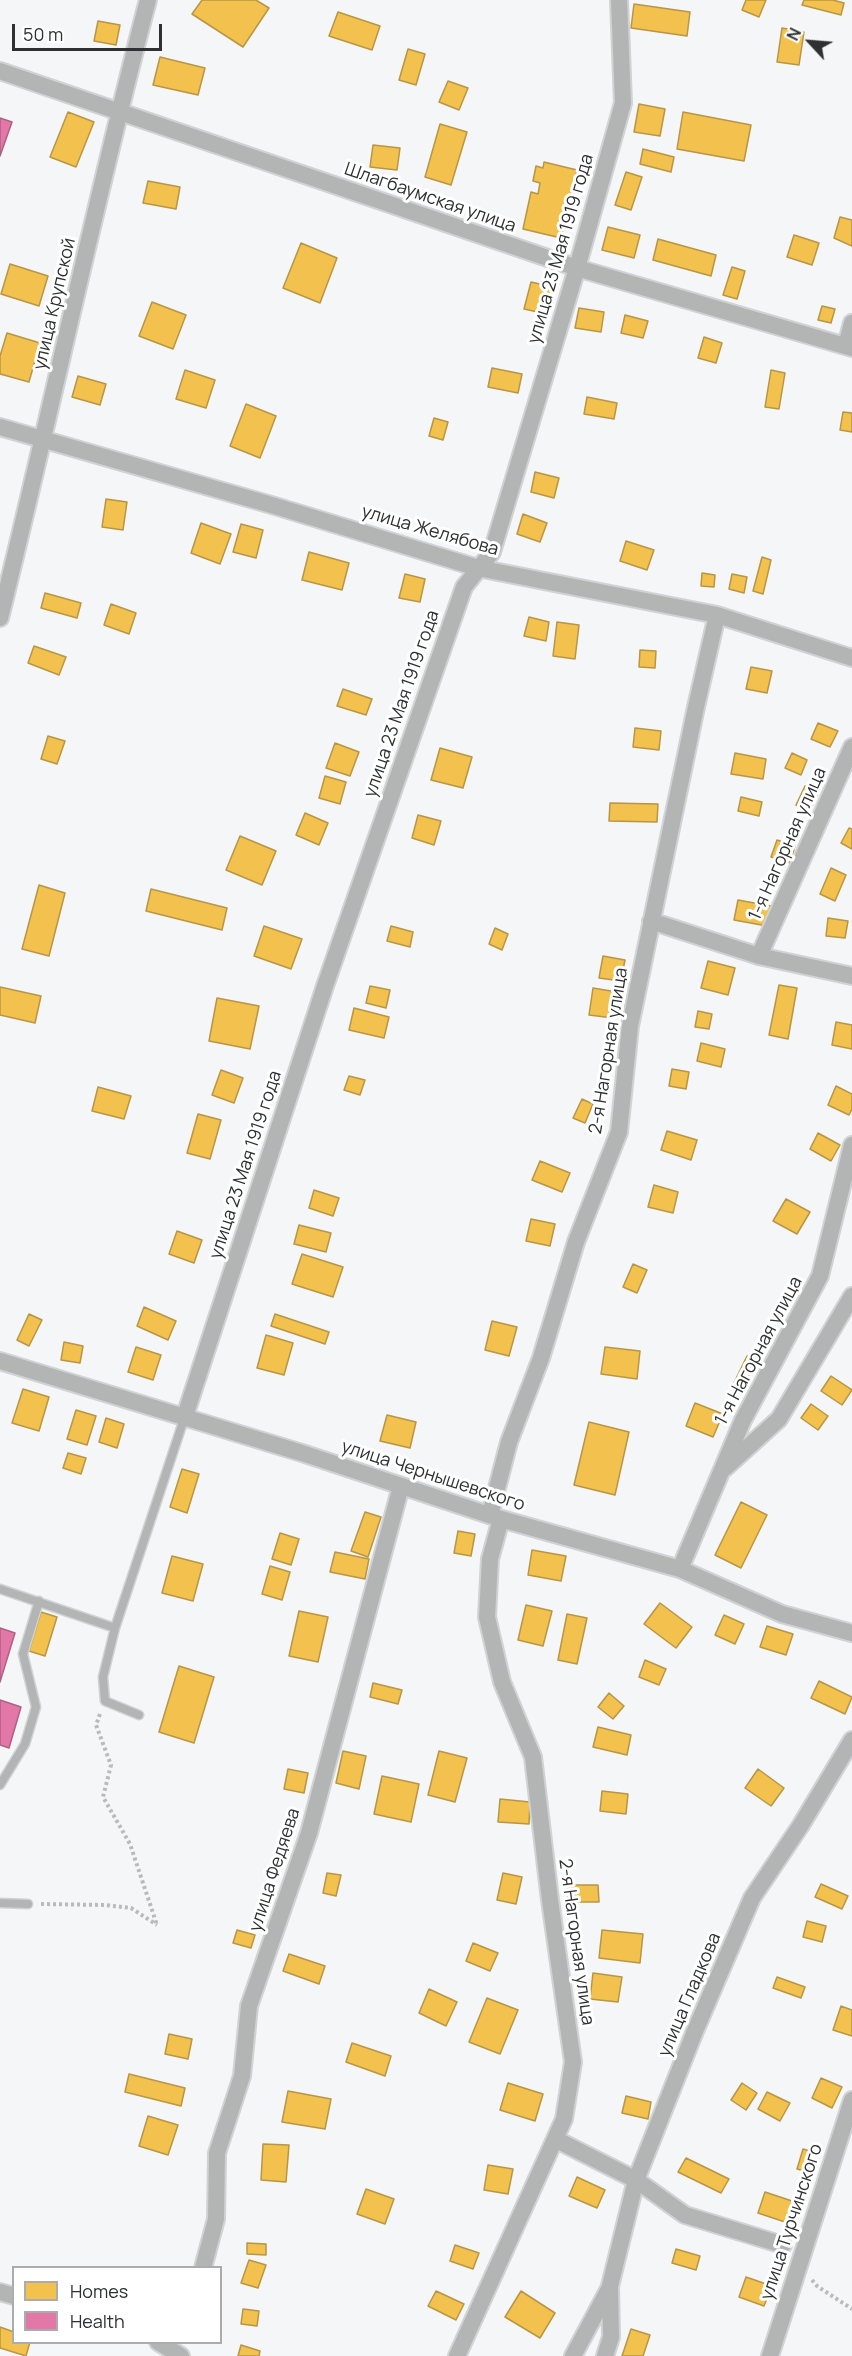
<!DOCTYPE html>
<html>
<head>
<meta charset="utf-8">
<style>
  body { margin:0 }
  #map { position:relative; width:852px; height:2356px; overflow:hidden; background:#f4f6f7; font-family:Manrope,sans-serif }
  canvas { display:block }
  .legend { position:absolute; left:12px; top:2266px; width:210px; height:78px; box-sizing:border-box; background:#fff; border:2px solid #acacad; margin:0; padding:8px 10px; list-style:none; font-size:18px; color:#2f3031 }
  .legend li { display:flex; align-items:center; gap:12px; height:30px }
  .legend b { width:30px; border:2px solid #acacad }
  .north { position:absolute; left:780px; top:12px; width:60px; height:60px; -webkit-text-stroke:4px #fff; paint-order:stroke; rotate:296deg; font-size:16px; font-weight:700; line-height:24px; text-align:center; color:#2f3031 }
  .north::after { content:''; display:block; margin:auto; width:21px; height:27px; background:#2f3031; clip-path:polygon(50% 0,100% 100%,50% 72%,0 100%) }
  .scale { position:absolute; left:12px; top:24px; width:150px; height:27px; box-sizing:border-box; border:3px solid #2f3031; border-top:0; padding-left:8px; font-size:18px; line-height:21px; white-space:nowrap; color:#2f3031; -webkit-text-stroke:4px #fff; paint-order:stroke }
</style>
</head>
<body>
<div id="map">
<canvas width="852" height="2356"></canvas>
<ul class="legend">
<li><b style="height:16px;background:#f2c14e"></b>Homes</li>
<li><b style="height:16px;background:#e377a8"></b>Health</li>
</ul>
<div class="north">N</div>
<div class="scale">50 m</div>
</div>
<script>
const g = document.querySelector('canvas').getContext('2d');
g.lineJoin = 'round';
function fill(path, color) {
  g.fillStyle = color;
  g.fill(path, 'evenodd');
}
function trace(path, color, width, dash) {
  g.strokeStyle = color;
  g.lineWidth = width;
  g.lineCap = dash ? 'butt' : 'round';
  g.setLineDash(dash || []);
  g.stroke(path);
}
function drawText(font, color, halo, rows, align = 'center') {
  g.font = font + ' Manrope,sans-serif';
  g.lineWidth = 6;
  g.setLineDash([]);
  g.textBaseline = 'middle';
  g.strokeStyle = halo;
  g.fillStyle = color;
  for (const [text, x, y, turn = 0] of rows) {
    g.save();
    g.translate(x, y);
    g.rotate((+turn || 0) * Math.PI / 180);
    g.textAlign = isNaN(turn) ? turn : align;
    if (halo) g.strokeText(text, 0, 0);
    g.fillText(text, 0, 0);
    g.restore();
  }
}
const homes = new Path2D(`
  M202,0H256L269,8L243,47L192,14Z
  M746,0H766L759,17L742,10Z
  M804,0H833L844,3L841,15L802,5Z
  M634,4L690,12L687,36L631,28Z
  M338,12L380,26L372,50L329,36Z
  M98,21L120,25L116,45L94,41Z
  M782,28L804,32L799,65L777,62Z
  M408,49L425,54L416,85L399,80Z
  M160,57L205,68L198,95L153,85Z
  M448,81L468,88L459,110L439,102Z
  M639,104L665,109L660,136L634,132Z
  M68,112L94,122L76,167L50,157Z
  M683,112L751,125L744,161L677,149Z
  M440,124L467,132L451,185L425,177Z
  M373,145L400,148L397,170L370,167Z
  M643,149L674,157L671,172L640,164Z
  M544,162L577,170L561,238L523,229L531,192L538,194L540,183L533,181L536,166L543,168Z
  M626,172L642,177L631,210L615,205Z
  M148,181L180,187L176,209L143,203Z
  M840,217L852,220V246L834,238Z
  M608,227L640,235L634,258L602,250Z
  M794,235L819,243L812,265L787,257Z
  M658,239L716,255L711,276L653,260Z
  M301,243L337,258L320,303L283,288Z
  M10,264L48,276L39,306L1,294Z
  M732,267L745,271L737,299L723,295Z
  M531,282L553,287L547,314L524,309Z
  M152,302L186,315L173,349L139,336Z
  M822,306L835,309L831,323L818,320Z
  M579,308L604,312L601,332L575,328Z
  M625,315L648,321L643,338L621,333Z
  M7,333L40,343L29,382L0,374V356Z
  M704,337L722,343L716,363L698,358Z
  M492,368L522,374L518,393L488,387Z
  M185,370L215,380L206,408L176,399Z
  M771,370L785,373L779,409L765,407Z
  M78,376L106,384L100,405L72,397Z
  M587,397L617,403L614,419L584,414Z
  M246,404L276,416L260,458L230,446Z
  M843,412L852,413V432L840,430Z
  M434,418L448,422L443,440L429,436Z
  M535,472L559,478L554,498L531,492Z
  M106,499L127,502L123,530L102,527Z
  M523,514L547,523L540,542L517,534Z
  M201,523L231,534L220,564L191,553Z
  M241,524L263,530L256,558L233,552Z
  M626,541L654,550L647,570L620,561Z
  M309,552L349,563L342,590L302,580Z
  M762,557L771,560L763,594L753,591Z
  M702,573L715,575L714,587L701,586Z
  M405,574L425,579L420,602L399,598Z
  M732,574L747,577L744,593L729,589Z
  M45,593L81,603L77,618L41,608Z
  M111,604L136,613L129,634L104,625Z
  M529,617L549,622L546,641L524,636Z
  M557,622L579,625L575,659L553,656Z
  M34,646L66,657L59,675L28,663Z
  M640,650L656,651L655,668L639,667Z
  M751,667L772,671L767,693L746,689Z
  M343,689L372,699L366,715L337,706Z
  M818,723L838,731L830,747L811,739Z
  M635,728L661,731L659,750L633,747Z
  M48,736L65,741L57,764L41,759Z
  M335,743L359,752L350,776L326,768Z
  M440,748L472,757L463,788L431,780Z
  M735,753L766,759L763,779L731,774Z
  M792,753L807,760L801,775L785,768Z
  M325,776L346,782L340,804L319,798Z
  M805,786L818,793L809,812L796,805Z
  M741,797L762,802L759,816L738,811Z
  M610,803L658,804L657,822L609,821Z
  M305,813L328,823L319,845L296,835Z
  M418,815L441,821L434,845L412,838Z
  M849,828L852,829V849L841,843Z
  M240,836L276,851L262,885L226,870Z
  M777,840L795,846L790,863L771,857Z
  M831,868L846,875L835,901L820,894Z
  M39,885L65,893L49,956L22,949Z
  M151,889L227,908L222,930L146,911Z
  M738,900L771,906L767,926L734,920Z
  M828,918L848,921L845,938L826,936Z
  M264,926L302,939L291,969L254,956Z
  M391,926L413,932L410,947L387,941Z
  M495,928L508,934L502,950L489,944Z
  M603,956L625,960L621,981L599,978Z
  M708,961L735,968L728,995L701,988Z
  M779,985L797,988L788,1039L769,1035Z
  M370,986L390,990L386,1008L366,1003Z
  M0,987L41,996L35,1023L0,1015Z
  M593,988L617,992L613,1018L589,1015Z
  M217,998L259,1006L250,1049L209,1041Z
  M354,1008L389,1017L384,1038L349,1030Z
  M698,1011L712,1014L709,1029L695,1027Z
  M836,1022L852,1025V1049L832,1045Z
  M701,1043L725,1049L721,1067L697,1061Z
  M672,1069L689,1072L686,1089L669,1086Z
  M221,1070L243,1078L234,1103L212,1095Z
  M349,1076L365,1080L360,1095L344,1090Z
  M836,1086L852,1094V1109L849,1115L828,1105Z
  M98,1087L131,1096L124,1119L92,1111Z
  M582,1099L593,1104L585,1123L573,1118Z
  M198,1114L221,1120L210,1159L187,1153Z
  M667,1131L697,1140L691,1160L661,1150Z
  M818,1133L840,1145L831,1161L810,1149Z
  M540,1161L570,1173L562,1192L532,1180Z
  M654,1185L678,1192L673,1213L648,1207Z
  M314,1190L339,1198L333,1216L309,1208Z
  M786,1199L810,1212L797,1234L773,1221Z
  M531,1219L555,1224L550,1246L526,1241Z
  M299,1225L331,1233L326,1252L294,1244Z
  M177,1231L202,1240L194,1263L169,1254Z
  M302,1254L343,1267L333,1297L292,1284Z
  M633,1264L647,1270L637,1293L623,1287Z
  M144,1307L176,1321L168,1340L137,1326Z
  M29,1314L42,1320L29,1346L17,1340Z
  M275,1314L329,1332L325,1344L271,1326Z
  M492,1321L517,1327L509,1356L485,1350Z
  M266,1335L293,1343L284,1375L257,1368Z
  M64,1342L83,1346L80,1363L61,1360Z
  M136,1347L161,1355L153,1380L128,1372Z
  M605,1347L640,1351L637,1379L601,1374Z
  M747,1356L756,1361L741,1391L732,1387Z
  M831,1376L852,1390L842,1405L821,1391Z
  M23,1389L49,1397L39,1431L12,1423Z
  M695,1403L723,1414L713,1437L686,1426Z
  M811,1404L828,1416L818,1430L801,1418Z
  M76,1410L96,1416L87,1445L67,1439Z
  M387,1415L416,1422L410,1448L380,1441Z
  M106,1418L124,1424L117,1448L99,1442Z
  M589,1422L629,1432L615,1495L574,1485Z
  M68,1453L86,1458L81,1474L63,1468Z
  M182,1469L199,1474L187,1513L170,1507Z
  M741,1502L767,1515L741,1568L715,1555Z
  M365,1512L381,1517L368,1557L351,1551Z
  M458,1531L475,1534L471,1556L454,1553Z
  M280,1533L299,1539L291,1565L272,1559Z
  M532,1550L566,1556L561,1581L528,1575Z
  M335,1552L369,1559L365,1579L330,1572Z
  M172,1556L203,1564L193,1601L162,1593Z
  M270,1566L290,1572L282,1600L262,1594Z
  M660,1603L692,1627L676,1648L644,1624Z
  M526,1605L552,1611L543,1646L518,1640Z
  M299,1611L328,1617L318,1662L289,1656Z
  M41,1612L57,1617L45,1656L29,1651Z
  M567,1614L587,1618L577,1664L558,1660Z
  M724,1615L744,1624L735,1644L715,1635Z
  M767,1626L793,1634L786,1655L760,1647Z
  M645,1660L666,1669L659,1685L639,1677Z
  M179,1666L214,1677L194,1743L159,1732Z
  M819,1681L852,1697L845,1714L811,1698Z
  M373,1683L402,1690L398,1704L370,1697Z
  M609,1693L624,1706L613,1719L598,1707Z
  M598,1727L631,1735L627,1755L593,1747Z
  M343,1751L366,1756L359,1789L336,1783Z
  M439,1751L467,1758L455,1802L428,1795Z
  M288,1769L308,1773L304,1793L284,1789Z
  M758,1769L784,1788L771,1806L745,1788Z
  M382,1776L419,1784L411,1822L374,1814Z
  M602,1791L628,1794L626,1814L600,1811Z
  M500,1799L530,1802L529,1824L498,1822Z
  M327,1873L341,1875L336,1896L323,1893Z
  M503,1873L522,1877L516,1904L497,1900Z
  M821,1884L848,1896L842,1909L815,1897Z
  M567,1885H598L599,1902H568Z
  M807,1921L826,1926L822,1942L803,1937Z
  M237,1930L255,1935L251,1948L233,1943Z
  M602,1930L643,1934L640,1963L599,1958Z
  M473,1943L498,1953L490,1971L466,1961Z
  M289,1954L325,1966L319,1984L283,1971Z
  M593,1973L622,1977L618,2002L590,1999Z
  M777,1977L805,1987L801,1998L773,1988Z
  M429,1989L457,2002L446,2026L419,2013Z
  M487,1998L518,2010L500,2054L469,2042Z
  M841,2006L852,2010V2036L833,2030Z
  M169,2034L192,2039L188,2059L165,2054Z
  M352,2043L391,2056L385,2076L346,2062Z
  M129,2074L185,2088L181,2106L125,2092Z
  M821,2078L842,2087L832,2108L812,2098Z
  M508,2083L543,2094L535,2121L500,2110Z
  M742,2083L757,2093L746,2110L731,2100Z
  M288,2091L331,2099L325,2129L282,2122Z
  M767,2092L790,2103L780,2121L758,2109Z
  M626,2096L651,2102L648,2119L622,2113Z
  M148,2116L178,2125L168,2155L139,2146Z
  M263,2144L289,2145L286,2182L261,2180Z
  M803,2149L814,2152L808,2172L797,2169Z
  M686,2158L729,2179L721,2193L678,2172Z
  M488,2165L513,2169L508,2194L484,2190Z
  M577,2177L605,2190L597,2208L569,2196Z
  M366,2189L394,2199L385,2224L357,2214Z
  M765,2192L795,2202L788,2223L758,2213Z
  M247,2243L266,2244V2255L247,2254Z
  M455,2245L479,2253L473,2269L450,2261Z
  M676,2249L700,2256L696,2270L672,2263Z
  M249,2260L266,2265L258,2288L241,2283Z
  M746,2277L772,2286L764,2306L739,2297Z
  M436,2291L464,2304L456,2320L428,2306Z
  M521,2291L555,2313L540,2338L505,2317Z
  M243,2309L259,2311L257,2326L241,2324Z
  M0,2327L14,2332V2342H30L26,2356L0,2348Z
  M631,2329L650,2335L643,2356H622Z
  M241,2345L260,2351L259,2356H238Z`);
fill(homes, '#f2c14e');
trace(homes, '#b89645', 1.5);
const health = new Path2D(`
  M0,118L12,122L0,156Z
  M0,1628L15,1633L0,1682Z
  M0,1700L21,1707L9,1748L0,1745Z`);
fill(health, '#e377a8');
trace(health, '#ad6284', 1.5);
const lane = new Path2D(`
  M0,1589L115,1628
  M139,1715L105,1701L103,1677L115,1628L184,1419
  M0,1785L25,1744L36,1707L23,1654L39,1601
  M0,1903L28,1904`);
const street = new Path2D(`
  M0,71L577,268L852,348
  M846,346L852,323
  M0,427L275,506L478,568L717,615L852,658
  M0,618C51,412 94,205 148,0
  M651,921L759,956L852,976
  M759,956L852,747
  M0,1361L302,1453L501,1519L680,1569L782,1614L852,1633
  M184,1419L325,986L464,587L492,552L577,268L623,103L619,0
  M725,1468L779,1419L852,1296
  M490,1515L509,1442L541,1358L576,1242L619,1132L630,1026L696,707L717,615
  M680,1569L743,1420L820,1276L852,1145
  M555,2139L636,2180L685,2215L783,2245
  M203,2268L216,2219L217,2153L242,2076L249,2006L309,1833L401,1486
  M0,2292L14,2296
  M158,2342L181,2356
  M457,2356L564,2119L573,2062L550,1900L533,1757L502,1682L487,1617L490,1559L501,1519
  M573,2356L610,2287
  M605,2356L611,2337L610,2286L636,2180L695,2031L752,1898L801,1825L852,1740
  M770,2356L852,2100`);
trace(lane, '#d1d2d3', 11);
trace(street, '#d1d2d3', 20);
trace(new Path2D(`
  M100,1714L96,1725L111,1765L103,1797L130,1844L157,1925
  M41,1904L105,1905L131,1908L157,1925
  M812,2280L817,2286L852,2309`), '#b8babb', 4, [3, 3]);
trace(lane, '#b3b5b5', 8);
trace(street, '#b3b5b5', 16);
drawText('18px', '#2f3031', '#fff', [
  ["Шлагбаумская улица",430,198,19],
  ["улица 23 Мая 1919 года",561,249,-74],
  ["улица Крупской",55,304,-77],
  ["улица Желябова",430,531,16],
  ["улица 23 Мая 1919 года",402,704,-71],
  ["1-я Нагорная улица",788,844,-66],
  ["2-я Нагорная улица",609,1051,-81],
  ["улица 23 Мая 1919 года",246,1165,-72],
  ["1-я Нагорная улица",759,1351,-62],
  ["улица Чернышевского",433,1476,18],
  ["улица Федяева",275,1870,-72],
  ["2-я Нагорная улица",576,1942,82],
  ["улица Гладкова",690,1995,-67],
  ["улица Турчинского",792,2222,-72]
]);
</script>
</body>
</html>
